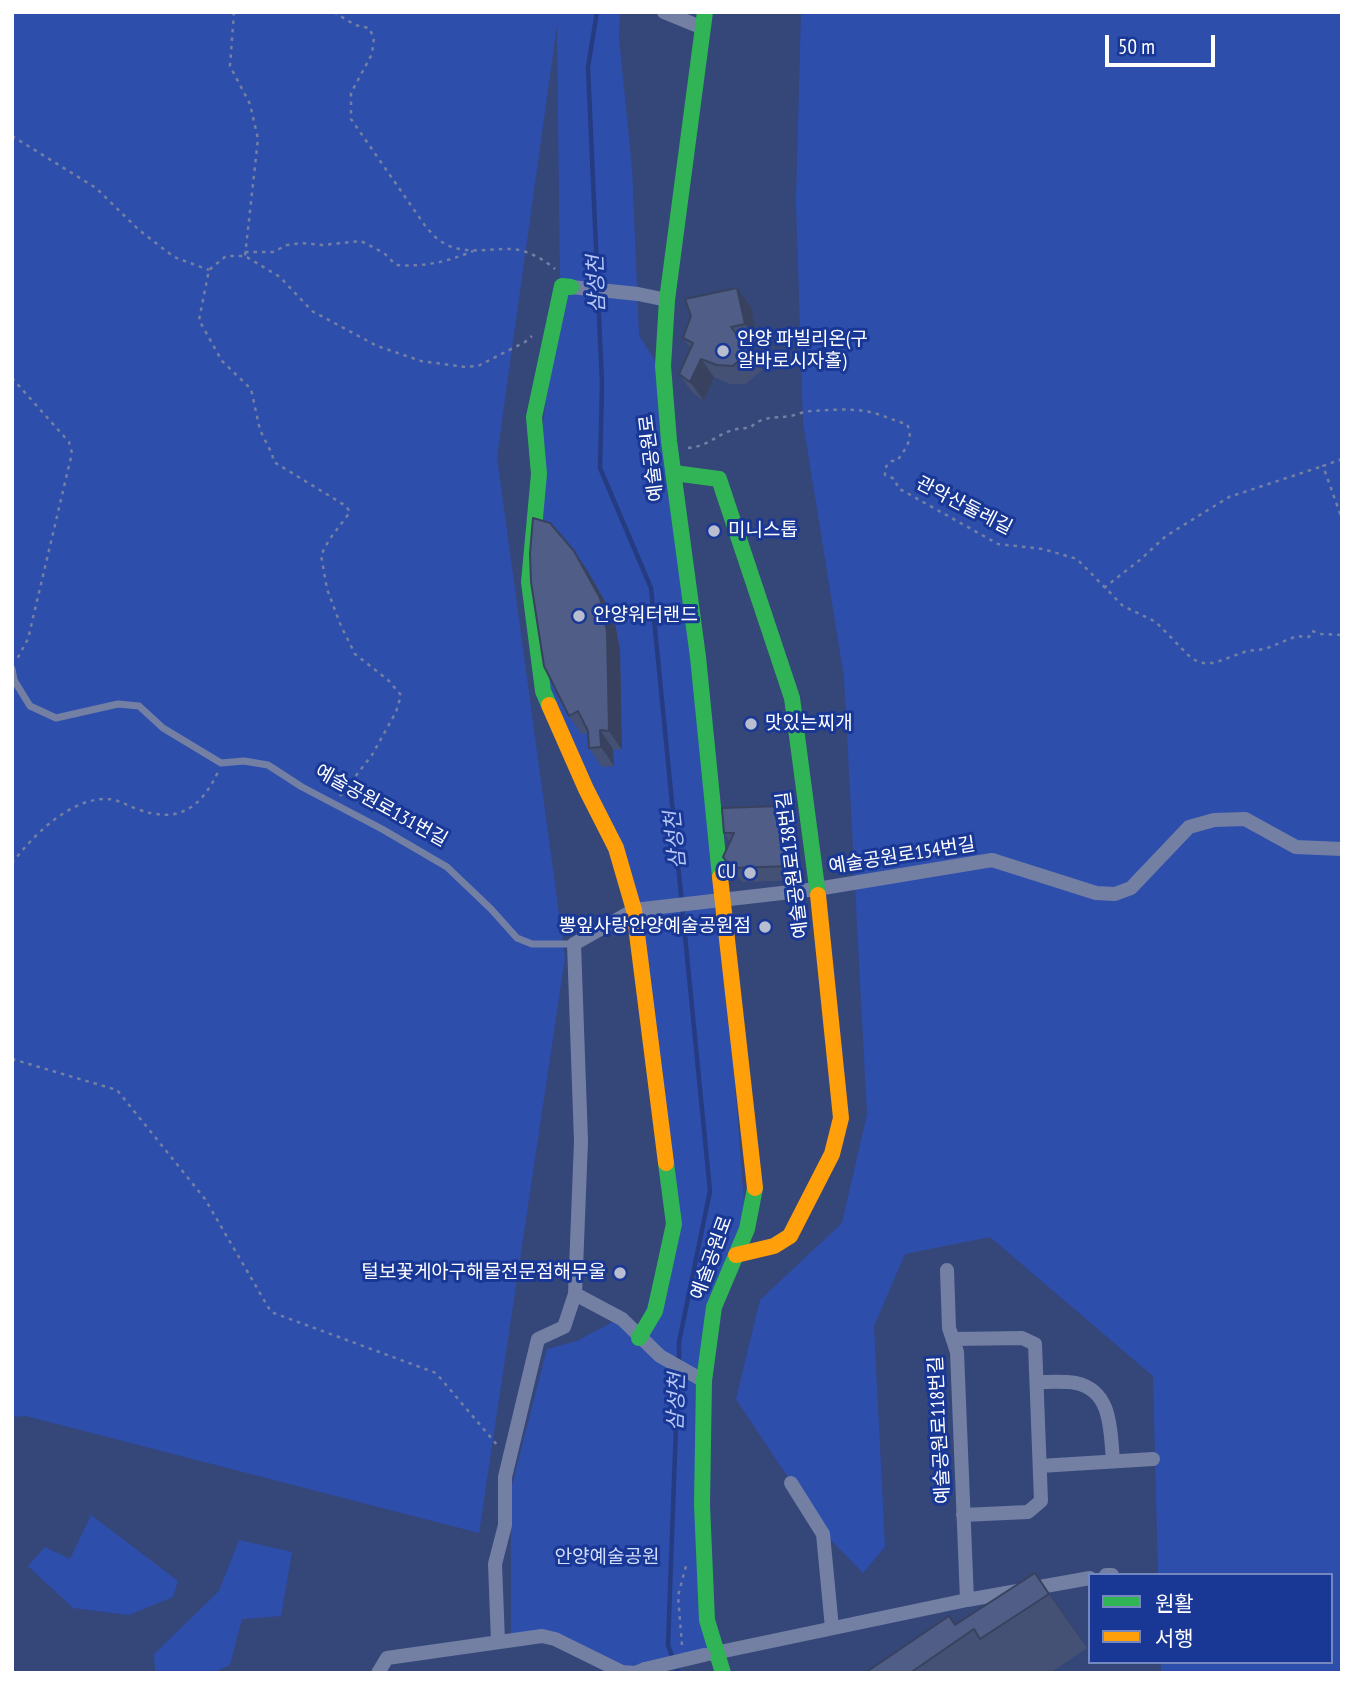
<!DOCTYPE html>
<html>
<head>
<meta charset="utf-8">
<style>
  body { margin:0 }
  #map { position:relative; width:1354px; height:1685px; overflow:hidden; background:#354679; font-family:"PT Sans Narrow","Noto Sans KR",sans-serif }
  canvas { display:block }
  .frame { position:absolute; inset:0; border:14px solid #fff; pointer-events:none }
  .legend { position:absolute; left:1088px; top:1573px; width:245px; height:91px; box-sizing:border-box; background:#193795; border:2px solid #7587bf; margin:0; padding:9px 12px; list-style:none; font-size:21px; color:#fff }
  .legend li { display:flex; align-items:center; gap:14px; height:35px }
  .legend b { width:35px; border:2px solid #7587bf }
  .scale { position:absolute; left:1105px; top:35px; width:110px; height:32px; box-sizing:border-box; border:4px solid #fff; border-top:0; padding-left:9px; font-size:21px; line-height:24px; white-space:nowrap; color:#fff; -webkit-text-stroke:5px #193795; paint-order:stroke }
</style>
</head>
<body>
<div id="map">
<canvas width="1354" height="1685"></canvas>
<div class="frame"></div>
<ul class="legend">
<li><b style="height:9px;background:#30b455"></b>원활</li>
<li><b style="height:9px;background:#ff9f0a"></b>서행</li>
</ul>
<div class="scale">50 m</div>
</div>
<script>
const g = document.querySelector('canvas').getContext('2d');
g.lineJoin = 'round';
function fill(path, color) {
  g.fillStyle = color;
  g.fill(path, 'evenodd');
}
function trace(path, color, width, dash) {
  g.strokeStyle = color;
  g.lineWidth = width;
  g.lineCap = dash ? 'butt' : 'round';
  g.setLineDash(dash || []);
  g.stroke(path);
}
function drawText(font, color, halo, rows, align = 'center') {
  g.font = font + ' "PT Sans Narrow","Noto Sans KR",sans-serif';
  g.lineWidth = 6;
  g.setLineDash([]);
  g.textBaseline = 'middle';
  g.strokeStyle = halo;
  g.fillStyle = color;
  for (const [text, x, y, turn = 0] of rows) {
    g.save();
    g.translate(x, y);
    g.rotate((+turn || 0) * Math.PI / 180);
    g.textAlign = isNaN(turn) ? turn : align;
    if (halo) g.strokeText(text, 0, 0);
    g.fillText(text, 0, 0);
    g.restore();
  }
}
fill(new Path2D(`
  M12,12H620L619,38L632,168L639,335L658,366L721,899L746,1229L704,1359L715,1652L635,1672L580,1651L511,1635V1489L547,1349L577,1341L620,1318L637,1337L673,1224L633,910L541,691L537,473L560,286L557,25L497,457L565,958L479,1533L26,1416L12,1417Z
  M801,12H1342V1673H1161V1662H1331V1575H1158L1153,1376L990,1237L905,1254L874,1326L885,1547L863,1573L827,1536L736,1399L760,1300L842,1223L867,1114L844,677L803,422L796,201Z
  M91,1515L178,1581L173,1597L129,1615L73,1608L28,1566L45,1547L70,1559Z
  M239,1540L292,1552L281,1616L242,1619L230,1665L212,1673L155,1671L154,1654L219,1591Z`), '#2e4eac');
trace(new Path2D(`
  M597,12L588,67L602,384L600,468L651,588L710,1191L679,1342V1362
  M678,1371L668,1645L678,1673`), '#263c82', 4.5);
trace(new Path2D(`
  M234,12L230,66L250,104L258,139L245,256
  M334,12L355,25L369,28L374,38L372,54L351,93V119L426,227C431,232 436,239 442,242C464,256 488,248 511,249C528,250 543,259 555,269
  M12,136L96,188L139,230L174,257L209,270
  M245,252H273L287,245L302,243L323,245L361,241L384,253L396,265C424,267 447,262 473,251
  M12,378L69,442L72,453L28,639L16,661
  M688,448C713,446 721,427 750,428C763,415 774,419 790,416C797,415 804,411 811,411C830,410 851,408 870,412C883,415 894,421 907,424C914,439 906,448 897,461H891L885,468V475L895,479L898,488L998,544L1043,549L1077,559L1123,606L1156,622L1192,659L1203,663H1214L1247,651L1265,649L1297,636L1309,637L1312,631L1321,634L1342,635
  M1342,459L1323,466L1342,519
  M1104,588L1141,559L1166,536L1229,497L1323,466
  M340,796L372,755L396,712L401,695L388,680L355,654L341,626L327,589L321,555L329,540L350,512L346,506L274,462L272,454L260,430L251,389L222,361L199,320L209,270L226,256H245L280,277L312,311L377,346L421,361L465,367L478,366L525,342L532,336
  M12,863C33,836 66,802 102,799C116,798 124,804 137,809C178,824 200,809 218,772
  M12,1059L117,1090L205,1199L271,1312L436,1373L498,1446
  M682,1645L678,1596L686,1566`), '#7380a4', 2.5, [3.5, 5]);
trace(new Path2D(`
  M12,669L14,680L30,706L56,718L118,704L139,706L163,728L221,763L244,761L268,765L302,787L382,829L447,867L491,909L517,938L532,944H573`), '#7380a4', 7);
trace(new Path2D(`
  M664,12L703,28
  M571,287L638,294L667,300
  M947,1270L949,1328L957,1352L967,1600
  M575,1294L622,1319L660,1356L704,1381
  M954,1339L1022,1338L1035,1344L1041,1501L1028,1512L963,1515
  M1038,1382C1050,1382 1064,1381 1076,1383C1113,1391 1110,1432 1113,1460
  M1040,1466L1153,1459
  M791,1483L823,1534L832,1628
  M1106,1575H1112
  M498,1641L495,1564L505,1525V1477L538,1339L564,1327L575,1294L581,1141L574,944L634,910L817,889L992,860L1096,893L1115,894L1131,888L1189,827L1214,820L1245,819L1296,847L1342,849
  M710,1654L967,1600L1090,1578
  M378,1673L387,1658L542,1636L555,1639L622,1672L636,1673L645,1669`), '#7380a4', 14);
trace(new Path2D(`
  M705,12L667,300L663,366L669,441L698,657L720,877
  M674,473L719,479L792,698L818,895
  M549,705L543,691L529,582L539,474L534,417L562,286L571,287
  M639,1338L655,1311L674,1224L666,1163
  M723,1673L707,1620L702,1505L704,1381L714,1307L747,1229L755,1188`), '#30b455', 16);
trace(new Path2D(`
  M549,705L586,789L616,848L634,910L666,1163
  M720,877L755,1188
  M736,1255L774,1246L790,1236L832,1154L841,1118L818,895`), '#ff9f0a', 16);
trace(new Path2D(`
  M645,1669L704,1655`), '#7380a4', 14);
fill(new Path2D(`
  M751,307L758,343L745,345L762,370L746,384H730L714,377L704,401L692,392L679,374L691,348L683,338L691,316Z
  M587,570L614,617L620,650L622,750L613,749L614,766L602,767L589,748L588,731L582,735L569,716Z
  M780,806L790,820V842L798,853L801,880L742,882L723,857L730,842L724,833Z
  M1035,1573L1087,1648L1050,1673H865L955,1625Z`), '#455174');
fill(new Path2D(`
  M737,288L751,307L758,343L745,324Z
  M701,359L714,377L704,401L690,382Z
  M574,551L587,570L614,617L620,650L622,750L609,731Z
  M600,730L613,749L614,766L601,747Z
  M780,806L790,820V842L798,853L801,880L791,866L780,839Z
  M1035,1573L1073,1627L1087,1648L1049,1594Z`), '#38425e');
const building = new Path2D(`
  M737,288L745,324L731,327L749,351L733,366L717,365L701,359L690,382L679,374L693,343L683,338L691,316L685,299Z
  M533,518L550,523L574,551L600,598L607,631L609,731L600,730L601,747L589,748L588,731L578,711L569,716L544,666L531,582L530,553Z
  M780,806V839H788L791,866L732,868L723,857L734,833H724L722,808Z
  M1035,1573L1049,1594L980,1639L974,1629L910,1673H865L949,1616L955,1625Z`);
fill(building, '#505e87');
trace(building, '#38425e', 2);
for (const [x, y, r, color] of [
  [723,351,7,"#b8bed0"],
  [714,531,7,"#b8bed0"],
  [579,616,7,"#b8bed0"],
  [751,724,7,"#b8bed0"],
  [750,873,7,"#b8bed0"],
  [765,927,7,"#b8bed0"],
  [620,1273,7,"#b8bed0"]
]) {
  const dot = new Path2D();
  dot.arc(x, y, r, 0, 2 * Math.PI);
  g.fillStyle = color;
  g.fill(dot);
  trace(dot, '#193795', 2.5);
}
drawText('19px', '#fff', '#193795', [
  ["안양 파빌리온(구",737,340],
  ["알바로시자홀)",737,362],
  ["미니스톱",728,531],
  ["안양워터랜드",593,616],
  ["맛있는찌개",765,724],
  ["CU",736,873,"right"],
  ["뽕잎사랑안양예술공원점",751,927,"right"],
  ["털보꽃게아구해물전문점해무울",606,1273,"right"]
], 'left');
drawText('19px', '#fff', '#193795', [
  ["예술공원로",652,458,-97],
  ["관악산둘레길",964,506,27],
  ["예술공원로131번길",381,806,29],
  ["예술공원로154번길",902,856,-9],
  ["예술공원로138번길",793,865,-97],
  ["예술공원로",712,1258,-70],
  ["예술공원로118번길",940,1430,-93]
]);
drawText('19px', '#d2ddfb', '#193795', [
  ["안양예술공원",607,1558]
]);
drawText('italic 21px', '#b7c8f7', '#193795', [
  ["삼성천",597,284,-92],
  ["삼성천",676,840,-96],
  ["삼성천",677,1402,-88]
]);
</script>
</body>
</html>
